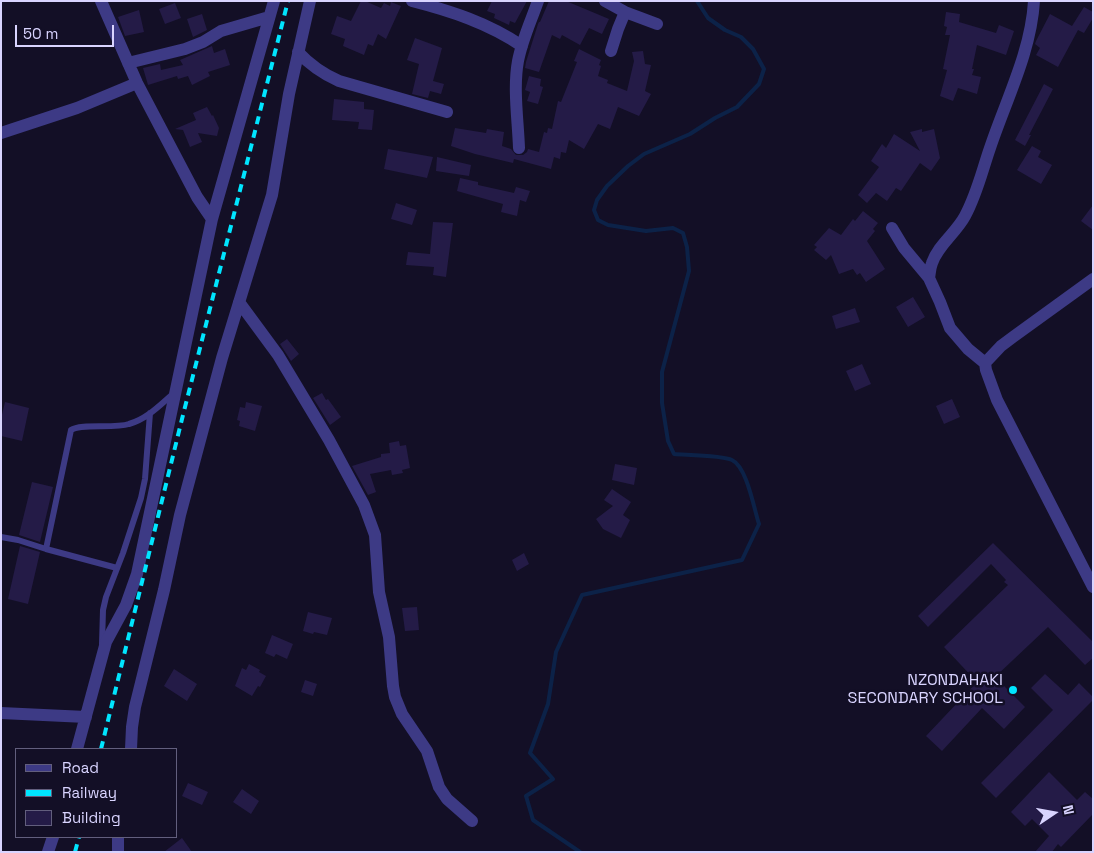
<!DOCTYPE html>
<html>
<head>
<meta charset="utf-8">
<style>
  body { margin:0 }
  #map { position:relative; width:1094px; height:853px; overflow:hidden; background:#130f26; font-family:"Space Grotesk",sans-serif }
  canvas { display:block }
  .frame { position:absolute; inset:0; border:2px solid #d9d4ff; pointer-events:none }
  .legend { position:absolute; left:15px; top:748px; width:162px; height:90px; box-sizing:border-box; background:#130f26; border:1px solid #625e7d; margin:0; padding:6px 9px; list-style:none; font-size:15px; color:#d9d4ff }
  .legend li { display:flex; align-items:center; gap:10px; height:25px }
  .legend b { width:25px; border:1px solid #625e7d }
  .north { position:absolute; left:1029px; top:788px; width:50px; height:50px; -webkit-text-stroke:4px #130f26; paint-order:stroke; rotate:78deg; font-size:14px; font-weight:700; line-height:20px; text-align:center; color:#d9d4ff }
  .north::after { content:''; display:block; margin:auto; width:18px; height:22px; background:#d9d4ff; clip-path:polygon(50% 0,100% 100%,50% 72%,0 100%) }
  .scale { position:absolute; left:15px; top:25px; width:99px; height:22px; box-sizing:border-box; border:2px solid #d9d4ff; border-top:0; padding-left:6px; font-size:15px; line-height:18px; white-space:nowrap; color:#d9d4ff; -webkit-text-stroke:4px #130f26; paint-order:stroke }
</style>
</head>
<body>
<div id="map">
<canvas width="1094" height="853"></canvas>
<div class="frame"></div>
<ul class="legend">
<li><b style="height:6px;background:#3d3a85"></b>Road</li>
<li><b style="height:6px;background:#00e5ff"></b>Railway</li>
<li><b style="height:14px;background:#241b47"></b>Building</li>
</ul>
<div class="north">N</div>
<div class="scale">50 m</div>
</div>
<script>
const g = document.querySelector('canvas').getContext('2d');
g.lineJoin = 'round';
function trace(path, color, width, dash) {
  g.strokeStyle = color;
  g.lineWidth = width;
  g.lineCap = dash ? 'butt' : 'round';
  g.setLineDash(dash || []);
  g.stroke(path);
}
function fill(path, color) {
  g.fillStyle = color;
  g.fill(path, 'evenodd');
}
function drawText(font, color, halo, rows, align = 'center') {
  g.font = font + ' "Space Grotesk",sans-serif';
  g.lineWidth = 5;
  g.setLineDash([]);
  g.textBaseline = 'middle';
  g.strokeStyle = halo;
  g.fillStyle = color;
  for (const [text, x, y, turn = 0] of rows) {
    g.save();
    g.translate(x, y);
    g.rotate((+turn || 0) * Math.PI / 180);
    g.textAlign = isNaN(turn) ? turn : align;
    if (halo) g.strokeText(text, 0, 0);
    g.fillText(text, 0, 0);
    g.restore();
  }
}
trace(new Path2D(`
  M580,852L533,820L526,796L553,779L530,753L548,704L556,652L582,595L742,560L759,524C754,509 747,467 732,460C722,455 687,455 674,454L668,441L662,403V372L689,271L687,247L683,233L673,228L646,231L608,225L598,220L594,210L597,200L607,186L628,166L644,154L690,134L715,118L737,107L759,84L764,69L753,49L741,37L725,30L708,18L697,1`), '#0c2248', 4);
fill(new Path2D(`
  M361,1H365L381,8L384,3L390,6L391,2L401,6L386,39L378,34L373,46L368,44L364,55L343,46L345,39L331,34L337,16L351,21Z
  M492,1H527L515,23L510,21L509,25L494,18L495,14L487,11Z
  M549,1H566L609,19L602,34L589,28L580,45L562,35L560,39L552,35L539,72L525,68L526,62L538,24L539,22H540Z
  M175,3L181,18L165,24L159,9Z
  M1084,7L1093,12V18L1084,33L1078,30L1058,67L1036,55L1040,48L1035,44L1036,41L1050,14L1072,26Z
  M139,10L144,32L125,36L118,17Z
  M946,12L960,14L959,22L996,33L999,25L1014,31L1006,55L977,45L972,69H974L972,75L981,77L977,94L958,88L953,101L940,96L947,70L943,69L950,35H945L947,27L944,26Z
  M202,14L207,30L193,37L187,19Z
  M415,38L442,48L433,81L444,84L441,94L430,91L428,98L412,94L419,64L407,60Z
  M212,46L214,53L225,49L230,65L208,72L210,76L192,85L188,76L178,79L177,76L148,85L143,68L160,64L161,70L183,65L180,60Z
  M579,49L601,60L599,65L601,66L598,76L608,80L607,83L627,91L634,61L632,52L643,51L645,64L651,65L645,91L651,94L639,116L618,107L610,129L598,124L584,149L569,140L566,153L561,152L560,159L554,157L551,169L514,159L513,163L475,154L451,146L455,128L486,133L487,129L504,132L502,146L511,149L516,155H523L527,152L528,149L539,152L544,132L547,133L548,128L552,129L558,101L561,102L577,62L574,61Z
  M529,76L541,79L540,86L543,87L538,104L527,101L530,92L525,90Z
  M1044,84L1053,89L1029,135H1031L1025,146L1015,140Z
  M334,99L364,102V109L374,110L372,130L358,129L359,122L332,120Z
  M207,107L212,116L213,115L219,128L217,136L198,133L202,142L190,147L183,130L175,129L196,120L193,113Z
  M922,129V132L934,129L940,158L931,171L920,163L901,191L896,188L887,201L876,193L867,203L858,195L879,167L871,161L882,144L886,148L894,134L920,151L910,132Z
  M1032,146L1041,151L1038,157L1052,165L1041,184L1017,170Z
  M388,149L433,157L427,178L384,169Z
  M437,157L471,165L469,176L436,171Z
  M460,178L478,182V185L514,193L516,187L530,191L526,202L520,200L517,216L501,212L503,204L457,191Z
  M396,203L417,210L412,225L391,219Z
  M1093,205V230L1081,221Z
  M863,211L878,223L873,229L875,231L867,241L885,269L866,282L860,273L857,275L853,269L839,274L831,255L826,260L814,250L817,247L814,245L829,228L841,235L853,219L855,221Z
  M433,222L453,223L446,277L433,275L434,267L406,265L408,252L430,254Z
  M913,297L925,317L908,327L896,307Z
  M855,308L860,322L836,329L832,316Z
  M287,339L299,354L291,361L280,344Z
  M862,364L871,384L855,391L846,371Z
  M322,393L326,400L328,399L341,417L330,425L313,398Z
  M952,399L960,417L944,424L936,406Z
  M5,402L29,408L22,441L1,436V419Z
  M246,402L262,406L255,431L239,426L240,421L237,420L240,407L245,408Z
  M399,441L400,446L406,445L410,468L402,470L403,473L392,475L391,470L370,474L376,492L368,495L352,466L381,457V454L390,453L389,443Z
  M615,464L637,468L634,485L612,480Z
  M32,482L53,487L40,542L19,535Z
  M612,489L631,502L623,515L630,520L621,538L603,529L596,519L613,506L604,500Z
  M993,543L1093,642V658L1085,665L1048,627L995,677L1025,707L1004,729L982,708L942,751L926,736L977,682L944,647L1008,585L1004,582L1006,580L991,564L928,627L918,616Z
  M20,546L40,552L28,604L8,599Z
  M524,553L529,564L517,571L512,560Z
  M417,607L419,630L405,631L402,608Z
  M308,612L332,618L327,635L314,632L313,634L303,631Z
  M272,635L293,644L287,659L276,654L274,657L265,653Z
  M249,664L260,670L259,672L266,676L260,687L258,686L252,696L235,686L242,668L246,670Z
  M174,669L197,684L187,701L164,686Z
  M1045,674L1068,695L1079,683L1093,697V700L996,798L981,783L1053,710L1031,688Z
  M305,680L317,684L313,696L301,692Z
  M1049,772L1077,800L1085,792L1093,799V814L1061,847L1058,844L1052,852H1035L1049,836L1032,819L1025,826L1011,812Z
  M188,783L208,792L202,805L182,796Z
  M242,789L259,801L251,814L233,802Z
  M182,838L192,852H164Z`), '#241b47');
trace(new Path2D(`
  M1,537L18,540L46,549L117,568
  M46,549L71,430C81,423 114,429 129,424C147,419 160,405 174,393
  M102,644L103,610L106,597L123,553L141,498L145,479L150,413`), '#3d3a85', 6);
trace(new Path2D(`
  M101,1L137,83L197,197L212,219
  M412,1C451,11 488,23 522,46
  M605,1L625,12L657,24
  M611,51L618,29L625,12
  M298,52C310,65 323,74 339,81L447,112
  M128,63L185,49L203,42L221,31L269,17
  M1,133L77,108L137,83
  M519,148C518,120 513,88 518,61C522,40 531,21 538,1
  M892,228L904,248L929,278L940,302L950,328L968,349L985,363
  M929,278C930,273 930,268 932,263C938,245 956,233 965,216C977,194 982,171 990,148C1006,100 1031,52 1034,1
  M1093,279L1013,337L1001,346L985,363L986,370L997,400L1093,587
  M239,302L278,355L329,440L364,505L375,535L379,592L389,637L393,686L395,697L402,714L427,751L439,787L447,799L472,821
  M1,713L86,717
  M77,749L106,642L126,605L137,574L212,219L274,1
  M131,749L132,727L135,707L164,590L180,515L222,358L272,195L289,94L310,1
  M48,852L53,837
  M118,852V837`), '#3d3a85', 12);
trace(new Path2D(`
  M101,749L182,419L288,1
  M75,852L79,837`), '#00e5ff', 4, [8, 6]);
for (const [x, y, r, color] of [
  [1013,690,5,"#00e5ff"]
]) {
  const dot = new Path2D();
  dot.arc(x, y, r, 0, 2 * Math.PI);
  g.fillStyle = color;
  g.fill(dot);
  trace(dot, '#130f26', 2);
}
drawText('16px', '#d9d4ff', '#130f26', [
  ["NZONDAHAKI",1003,681],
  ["SECONDARY SCHOOL",1003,699]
], 'right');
</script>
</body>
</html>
